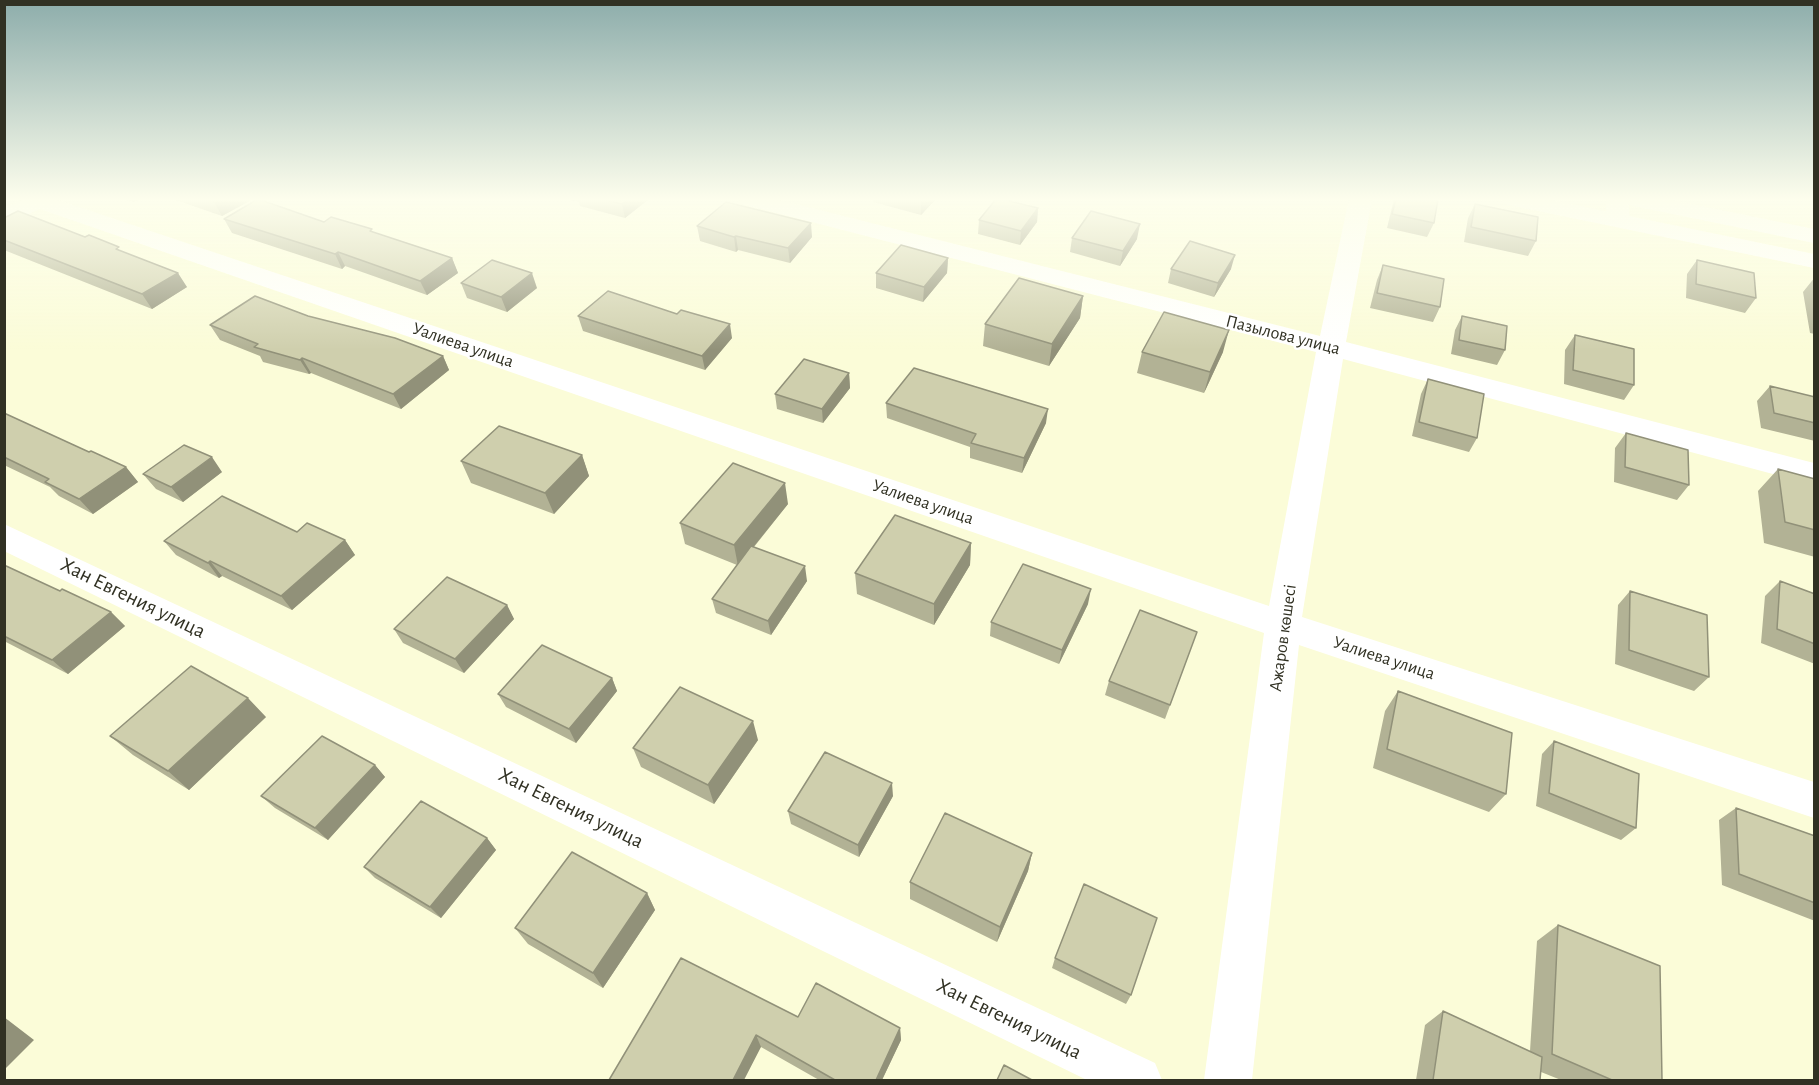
<!DOCTYPE html>
<html>
<head>
<meta charset="utf-8">
<style>
  body { margin:0 }
  #map { position:relative; width:1819px; height:1085px; overflow:hidden; background:#fbfcd8; font-family:"Alegreya Sans",sans-serif }
  canvas { display:block }
  .frame { position:absolute; inset:0; border:6px solid #313123; pointer-events:none }
</style>
</head>
<body>
<div id="map">
<canvas width="1819" height="1085"></canvas>
<div class="frame"></div>
</div>
<script>
const g = document.querySelector('canvas').getContext('2d');
g.lineJoin = 'round';
function fill(path, color) {
  g.fillStyle = color;
  g.fill(path, 'evenodd');
}
function trace(path, color, width, dash) {
  g.strokeStyle = color;
  g.lineWidth = width;
  g.lineCap = dash ? 'butt' : 'round';
  g.setLineDash(dash || []);
  g.stroke(path);
}
function drawText(font, color, halo, rows, align = 'center') {
  g.font = font + ' "Alegreya Sans",sans-serif';
  g.lineWidth = 5;
  g.setLineDash([]);
  g.textBaseline = 'middle';
  g.strokeStyle = halo;
  g.fillStyle = color;
  for (const [text, x, y, turn = 0] of rows) {
    g.save();
    g.translate(x, y);
    g.rotate((+turn || 0) * Math.PI / 180);
    g.textAlign = isNaN(turn) ? turn : align;
    if (halo) g.strokeText(text, 0, 0);
    g.fillText(text, 0, 0);
    g.restore();
  }
}
fill(new Path2D(`
  M23,199H55L1269,606L1316,352L742,204L738,199H776L1320,336L1349,199H1372L1346,342L1814,463V485L1343,359L1302,617L1814,782V818L1299,645L1252,1080H1204L1264,633L40,209L4,224V208Z
  M1606,199H1628L1630,219L1626,224L1618,226L1610,224L1606,219Z
  M4,524L1155,1063L1162,1080H1087L4,551Z`), '#fff');
fill(new Path2D(`
  M1502,199H1546L1814,254V268L1514,206L1506,204Z
  M1622,199H1666L1814,229V243L1634,206L1626,204Z`), '#fff');
fill(new Path2D(`
  M123,199H140L133,202Z
  M173,199H253L222,216Z
  M566,199H649L625,218L580,206L579,202Z
  M873,199H936L921,215L873,202Z
  M1394,199H1438L1434,223L1427,237L1387,228Z
  M1475,204L1536,241L1528,256L1464,242L1468,218Z
  M1038,208L1037,222L1020,245L978,234L979,220Z
  M4,218L85,237L122,251L187,287L152,309L4,250Z
  M224,219L324,222L373,232L452,258L458,273L427,295L345,266L342,269L232,233Z
  M697,226L812,237L790,263L738,250L736,252L700,241Z
  M1072,238L1137,239L1120,266L1070,252Z
  M948,258L947,273L923,302L876,288V273Z
  M1697,260L1756,298L1745,313L1686,298L1687,274Z
  M1383,265L1440,307L1433,322L1370,308L1377,280Z
  M1171,269H1231L1214,297L1168,283Z
  M1815,277V334L1810,333L1803,292Z
  M461,283L537,288L507,312L467,298Z
  M1083,296L1080,318L1049,366L983,346L985,324Z
  M308,316L443,356L449,370L401,409L311,373L309,374L263,362L260,356L220,340L210,325Z
  M578,316L732,338L705,370L583,331Z
  M1462,316L1505,350L1497,365L1451,354L1455,330Z
  M1575,335L1634,385L1624,400L1564,384L1565,350Z
  M1142,352H1223L1204,393L1137,373Z
  M849,373L850,388L823,423L777,409L775,394Z
  M1428,379L1477,438L1469,452L1412,436L1421,394Z
  M1770,386L1815,397V441L1761,428L1757,401Z
  M886,403L1046,423L1022,473L970,458V447L887,418Z
  M4,413L89,452L126,467L138,482L93,514L59,496L50,487L4,465Z
  M1626,433L1689,485L1677,500L1614,482L1615,448Z
  M582,455L589,476L554,514L471,483L461,461Z
  M1778,469L1815,479V557L1764,543L1758,491Z
  M222,472L183,502L156,489L143,474Z
  M788,504L754,547L807,581L771,635L716,613L712,599L737,565L685,544L680,523Z
  M297,532L345,540L355,555L292,610L222,576L219,578L176,555L164,541Z
  M971,543L970,565L934,625L857,594L855,573Z
  M4,565L60,591L111,612L125,626L68,674L4,641Z
  M1780,581L1815,594V664L1761,643L1765,596Z
  M1630,591L1709,677L1694,691L1615,664L1618,605Z
  M1088,604L1059,664L990,636L991,622Z
  M507,605L514,619L464,673L403,643L394,629Z
  M1197,632L1165,719L1105,695L1109,681Z
  M612,678L617,691L576,743L506,707L498,694Z
  M1398,691L1506,794L1489,812L1373,768L1385,711Z
  M266,717L189,790L133,755L110,736Z
  M758,740L714,804L641,767L633,748Z
  M1554,741L1636,828L1621,840L1536,806L1542,754Z
  M375,765L385,777L328,840L275,808L261,796Z
  M893,796L859,857L791,824L788,811Z
  M1736,808L1815,836V921L1722,885L1719,820Z
  M487,838L496,850L441,918L375,878L364,867Z
  M1032,853L1028,871L997,942L910,899V882Z
  M647,893L655,910L603,988L528,944L515,928Z
  M1558,925L1662,1080H1561L1541,1072L1540,1080H1416L1425,1025L1443,1011L1530,1051L1537,941Z
  M1055,958L1131,995L1126,1004L1052,968Z
  M798,1017L900,1028L901,1040L882,1080H819L761,1047L609,1080Z`), '#b2b295');
fill(new Path2D(`
  M131,199H140L133,202Z
  M220,199H253L222,216L214,202Z
  M628,199H649L625,218L622,204Z
  M923,199H936L921,215V201Z
  M1038,208L1037,222L1020,245L1021,231Z
  M811,223L812,237L790,263L788,248Z
  M1140,224L1137,239L1120,266L1123,251Z
  M736,236L738,250L736,252L734,237Z
  M338,252L345,266L342,269L335,254Z
  M1235,255L1231,269L1214,297L1218,283Z
  M452,258L458,273L427,295L420,281Z
  M948,258L947,273L923,302L924,287Z
  M178,273L187,287L152,309L142,294Z
  M532,273L537,288L507,312L501,297Z
  M1083,296L1080,318L1049,366L1052,344Z
  M730,324L732,338L705,370L702,356Z
  M1229,330L1223,352L1204,393L1210,372Z
  M443,356L449,370L401,409L393,394Z
  M302,358L311,373L309,374L300,360Z
  M849,373L850,388L823,423L822,409Z
  M1048,409L1046,423L1022,473L1024,458Z
  M582,455L589,476L554,514L545,493Z
  M212,457L222,472L183,502L171,487Z
  M126,467L138,482L93,514L79,499Z
  M785,483L788,504L738,566L734,545Z
  M345,540L355,555L292,610L281,596Z
  M971,543L970,565L934,625V604Z
  M210,561L222,576L219,578L208,563Z
  M805,566L807,581L771,635L768,621Z
  M1091,589L1088,604L1059,664L1062,650Z
  M507,605L514,619L464,673L455,659Z
  M111,612L125,626L68,674L52,660Z
  M612,678L617,691L576,743L569,729Z
  M248,698L266,717L189,790L168,771Z
  M753,721L758,740L714,804L708,785Z
  M375,765L385,777L328,840L315,828Z
  M892,783L893,796L859,857L858,845Z
  M487,838L496,850L441,918L430,907Z
  M1032,853L1028,871L997,942L1000,927Z
  M647,893L655,910L603,988L593,973Z
  M4,1017L34,1040L4,1070Z
  M900,1028L901,1040L882,1080H876Z
  M756,1035L761,1047L744,1080H733Z`), '#919179');
const building = new Path2D(`
  M205,199H220L214,202Z
  M258,199L324,222L331,217L372,229L370,231L452,258L420,281L338,252L335,254L224,219Z
  M602,199H628L622,204Z
  M996,199H1001L1038,208L1021,231L979,220Z
  M1396,199H1438L1434,223L1392,214Z
  M726,202L811,223L788,248L736,236L734,237L697,226Z
  M1475,204L1538,217L1536,241L1471,227Z
  M18,211L85,237L89,235L119,247L116,249L178,273L142,294L4,240V218Z
  M1091,211L1140,224L1123,251L1072,238Z
  M1190,241L1235,255L1218,283L1171,269Z
  M901,245L948,258L924,287L876,273Z
  M492,260L532,273L501,297L461,283Z
  M1697,260L1754,273L1756,298L1696,284Z
  M1383,265L1444,279L1440,307L1377,293Z
  M1019,278L1083,296L1052,344L985,324Z
  M608,291L677,314L681,310L730,324L702,356L578,316Z
  M255,296L308,316L395,338L443,356L393,394L302,358L300,360L254,347L258,344L210,325Z
  M1164,312L1229,330L1210,372L1142,352Z
  M1462,316L1507,326L1505,350L1459,340Z
  M1575,335L1634,349V385L1573,370Z
  M804,359L849,373L822,409L775,394Z
  M914,368L1048,409L1024,458L971,443L976,434L886,403Z
  M1428,379L1484,394L1477,438L1419,422Z
  M1770,386L1815,397V423L1774,413Z
  M4,413L89,452L91,451L126,467L79,499L45,482L49,479L4,457Z
  M499,426L582,455L545,493L461,461Z
  M1626,433L1688,450L1689,485L1625,467Z
  M184,445L212,457L171,487L143,474Z
  M733,463L785,483L734,545L680,523Z
  M1778,469L1815,479V530L1785,522Z
  M222,496L297,532L307,523L345,540L281,596L210,561L208,563L164,541Z
  M895,515L971,543L934,604L855,573Z
  M751,546L805,566L768,621L712,599Z
  M1023,564L1091,589L1062,650L991,622Z
  M4,565L60,591L62,589L111,612L52,660L4,636Z
  M447,577L507,605L455,659L394,629Z
  M1780,581L1815,594V644L1777,629Z
  M1630,591L1707,615L1709,677L1629,650Z
  M1140,610L1197,632L1170,705L1109,681Z
  M542,645L612,678L569,729L498,694Z
  M191,666L248,698L168,771L110,736Z
  M680,687L753,721L708,785L633,748Z
  M1398,691L1512,733L1506,794L1387,749Z
  M322,736L375,765L315,828L261,796Z
  M1554,741L1639,774L1636,828L1549,793Z
  M825,752L892,783L858,845L788,811Z
  M421,801L487,838L430,907L364,867Z
  M1736,808L1815,836V903L1739,874Z
  M945,813L1032,853L1000,927L910,882Z
  M572,852L647,893L593,973L515,928Z
  M1084,884L1157,918L1131,995L1055,958Z
  M1558,925L1660,966L1662,1080H1612L1552,1054Z
  M681,958L798,1017L816,983L900,1028L876,1080H835L756,1035L733,1080H609Z
  M1443,1011L1542,1057L1540,1080H1433Z
  M1004,1065L1032,1080H997Z`);
fill(building, '#cfcfad');
trace(building, '#919179', 1.5);
const sky = g.createLinearGradient(0, 0, 0, 350);
sky.addColorStop(0, '#8dadab');
sky.addColorStop(0.57, '#fdfeed');
sky.addColorStop(1, '#fdfeed00');
g.fillStyle = sky;
g.fillRect(0, 0, 1819, 350);
drawText('18px', '#313123', '#fff', [
  ["Пазылова улица",1283,335,14],
  ["Уалиева улица",463,345,19],
  ["Уалиева улица",923,502,19],
  ["Ажаров көшесі",1283,638,-82],
  ["Уалиева улица",1384,658,18]
]);
drawText('21px', '#313123', '#fff', [
  ["Хан Евгения улица",133,598,26],
  ["Хан Евгения улица",571,808,26],
  ["Хан Евгения улица",1009,1019,26]
]);
</script>
</body>
</html>
